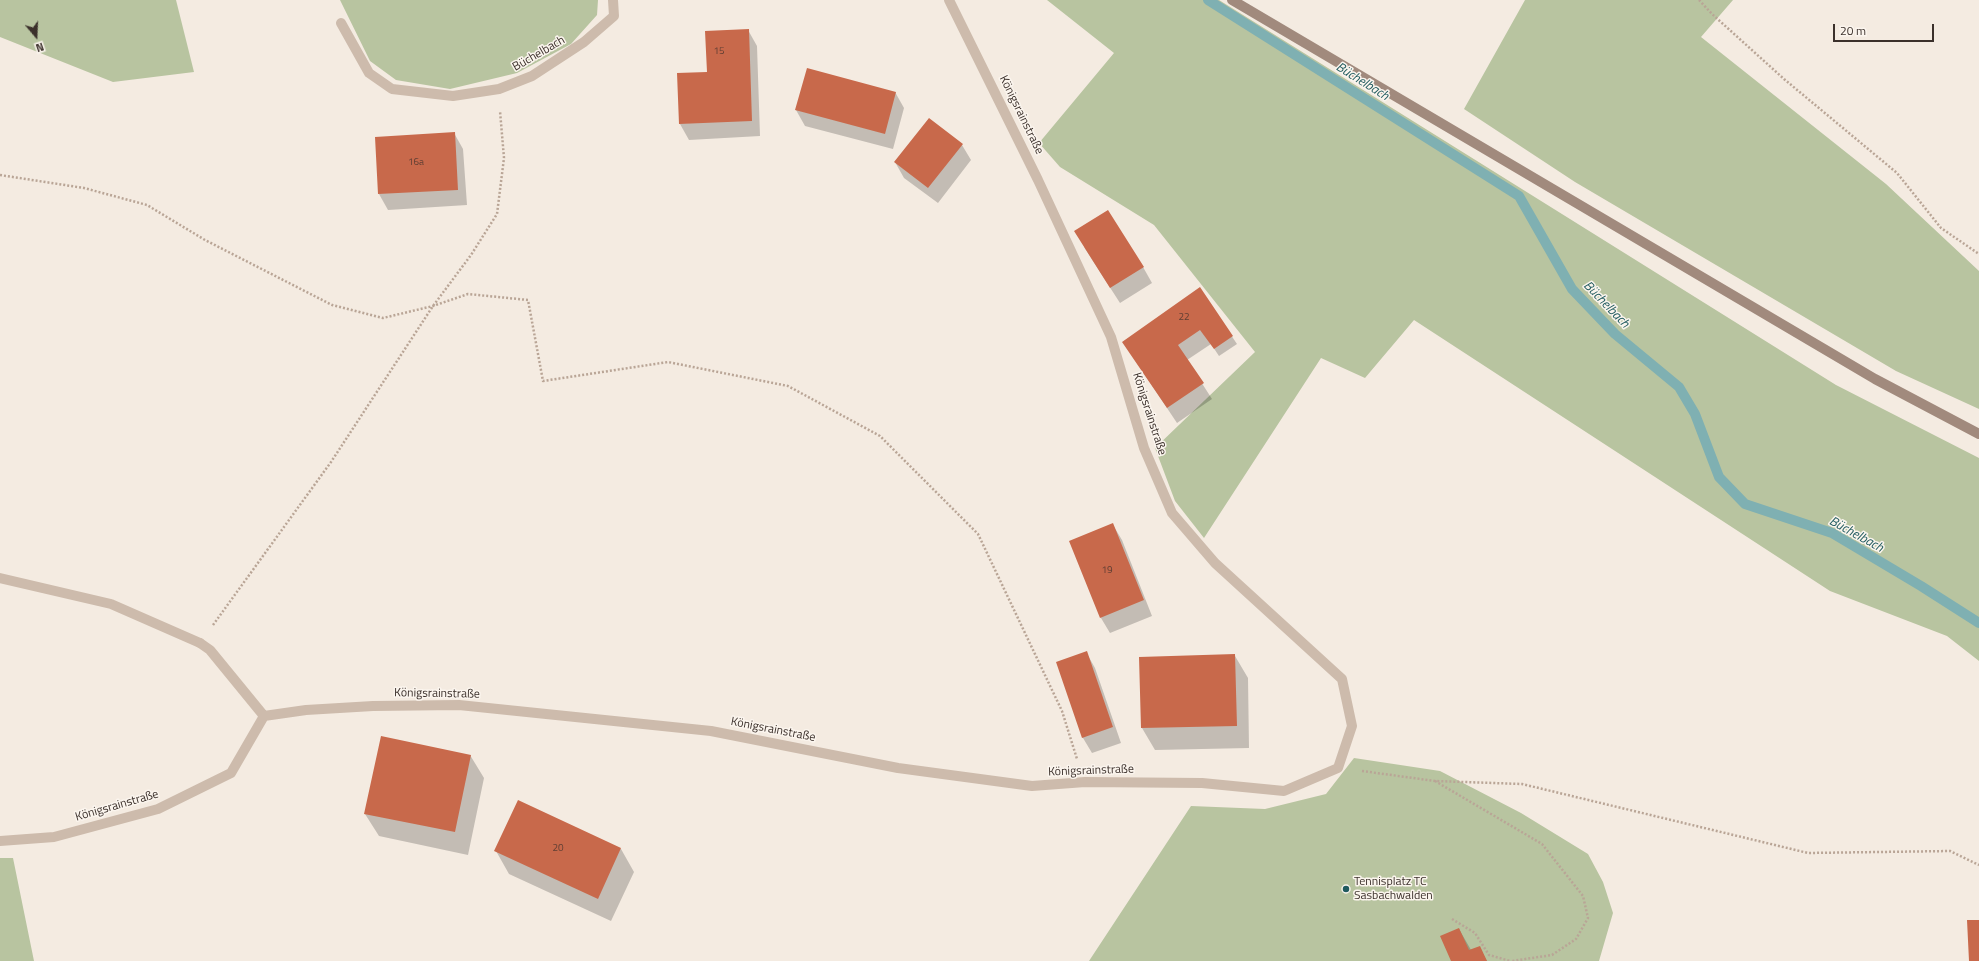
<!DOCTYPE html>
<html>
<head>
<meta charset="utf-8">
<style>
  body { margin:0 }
  #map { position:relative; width:1979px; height:961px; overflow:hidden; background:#f4ebe1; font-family:"Titillium Web",sans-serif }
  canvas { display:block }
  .north { position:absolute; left:16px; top:16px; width:40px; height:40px; -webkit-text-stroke:3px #fbf5ee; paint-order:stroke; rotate:161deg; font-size:11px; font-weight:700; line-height:16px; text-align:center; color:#3b302b }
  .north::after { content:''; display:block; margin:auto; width:14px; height:18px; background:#3b302b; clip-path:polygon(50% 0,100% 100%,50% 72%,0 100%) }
  .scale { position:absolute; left:1833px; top:24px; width:101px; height:18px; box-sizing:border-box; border:2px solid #3b302b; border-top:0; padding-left:5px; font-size:12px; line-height:14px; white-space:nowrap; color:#3b302b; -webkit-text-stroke:3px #fbf5ee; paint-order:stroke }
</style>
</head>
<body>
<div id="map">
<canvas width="1979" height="961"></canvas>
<div class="north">N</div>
<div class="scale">20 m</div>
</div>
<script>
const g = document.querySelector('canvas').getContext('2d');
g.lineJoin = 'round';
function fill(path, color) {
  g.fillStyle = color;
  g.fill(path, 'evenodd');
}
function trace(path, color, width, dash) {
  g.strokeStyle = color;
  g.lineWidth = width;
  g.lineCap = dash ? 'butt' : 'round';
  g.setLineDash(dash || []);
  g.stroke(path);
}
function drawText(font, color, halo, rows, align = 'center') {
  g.font = font + ' "Titillium Web",sans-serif';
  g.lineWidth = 3;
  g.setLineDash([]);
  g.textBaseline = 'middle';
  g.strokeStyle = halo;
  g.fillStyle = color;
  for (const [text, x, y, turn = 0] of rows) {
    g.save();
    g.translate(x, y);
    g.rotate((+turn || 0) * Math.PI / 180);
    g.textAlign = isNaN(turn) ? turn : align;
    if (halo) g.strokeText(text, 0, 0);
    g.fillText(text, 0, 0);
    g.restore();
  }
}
fill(new Path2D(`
  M0,0H176L194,72L113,82L0,37Z
  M340,0H598L597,15L571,44L517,73L450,89L396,80L370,61Z
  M1047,0H1219L1836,385L1979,458V661L1947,636L1830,591L1414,320L1365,378L1321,358L1204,538L1175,501L1155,448L1255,352L1154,225L1060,167L1039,143L1114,53Z
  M1525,0H1733L1701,37L1886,184L1979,271V409L1896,371L1575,182L1464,109Z
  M1354,758L1440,771L1521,813L1588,854L1603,882L1613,913L1599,961H1089L1191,806L1265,809L1326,794Z
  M0,858H13L34,961H0Z`), '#b8c4a0');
fill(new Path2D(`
  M748,30L757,46L760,136L689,140L680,124Z
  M895,92L904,108L893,149L805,126L796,110Z
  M454,133L463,149L467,205L388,210L379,194Z
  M962,145L971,160L938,203L904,178L895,162Z
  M1084,247L1143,267L1152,283L1120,303Z
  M1200,289L1237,344L1219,356L1211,344L1187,360L1212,399L1177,423L1123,342Z
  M1113,525L1122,540L1152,616L1110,633L1101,618Z
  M1086,652L1095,668L1121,743L1092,753L1083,738Z
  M1235,656L1248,678L1249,748L1155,750L1142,728Z
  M470,755L484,778L468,855L379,836L365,814Z
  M621,849L634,872L611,921L509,874L496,851Z
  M1459,929L1471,950L1479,947L1487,961H1452Z`), '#0003');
trace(new Path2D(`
  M1208,0L1519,196L1572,289L1615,334L1679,387L1695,414L1719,477L1745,504L1832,533L1921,586L1979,623`), '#7fb0b2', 10);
fill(new Path2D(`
  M749,29L752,121L679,124L677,73L707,72L705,31Z
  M807,68L896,92L885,134L795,110Z
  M929,118L963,144L928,188L894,162Z
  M455,132L458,190L378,194L375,137Z
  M1108,210L1144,267L1110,288L1074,231Z
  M1200,287L1233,336L1214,349L1200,330L1178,345L1204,383L1167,408L1122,342Z
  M1113,523L1144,600L1100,618L1069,541Z
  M1087,651L1113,727L1082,738L1056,662Z
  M1235,654L1237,726L1141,728L1139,657Z
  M381,736L471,755L455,832L364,814Z
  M518,800L621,848L598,899L494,851Z
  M1967,920H1979V961H1969Z
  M1459,928L1469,950L1480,946L1487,961H1451L1440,936Z`), '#c8694b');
trace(new Path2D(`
  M1699,0L1712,14L1784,79L1897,173L1941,228L1979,254
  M0,175L84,188L147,205L205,240L332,305L383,318L433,306L468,294L528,300L543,381L668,362L788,386L880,436L978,534L1062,711L1077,759
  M213,625L331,462L433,306L471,255L497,214L504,158L500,111
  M1362,771L1435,781L1522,784L1808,853L1950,851L1979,865
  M1435,781L1542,844L1583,896L1588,918L1576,939L1552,955L1512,961
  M1452,919L1475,933L1489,955L1510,961`), '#b9a596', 2.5, [2, 2]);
trace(new Path2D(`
  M0,578L111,604L200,643`), '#cdbbac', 10);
trace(new Path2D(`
  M341,23L369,73L392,89L453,96L499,89L532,76L584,42L614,16L613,0
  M200,643L210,650L264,716
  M264,716L306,710L373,706L459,705L711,731L898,768L1032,786L1085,782L1202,783L1284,791L1338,768L1352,726L1342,679L1215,563L1172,513L1144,448L1111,337L1038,180L949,0
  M0,841L54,837L158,809L231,773L264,716`), '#cdbbac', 10);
trace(new Path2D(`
  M1232,0L1875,379L1979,434`), '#a18a7d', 10);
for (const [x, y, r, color] of [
  [1346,889,4,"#1f5a5e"]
]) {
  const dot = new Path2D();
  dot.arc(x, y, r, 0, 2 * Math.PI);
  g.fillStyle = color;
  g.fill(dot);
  trace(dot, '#fbf5ee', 1.5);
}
drawText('10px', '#5e3e33', null, [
  ["15",719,52],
  ["16a",416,163],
  ["22",1184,318],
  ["19",1107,571],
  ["20",558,849]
]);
drawText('12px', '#3b302b', '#fbf5ee', [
  ["Büchelbach",539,54,-30],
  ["Königsrainstraße",1021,115,64],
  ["Königsrainstraße",1149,414,72],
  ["Königsrainstraße",437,694,1],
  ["Königsrainstraße",773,730,11],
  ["Königsrainstraße",1091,771,-2],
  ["Königsrainstraße",117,806,-16]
]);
drawText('12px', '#3b302b', '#fbf5ee', [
  ["Tennisplatz TC",1354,882],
  ["Sasbachwalden",1354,896]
], 'left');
drawText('italic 13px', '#1f5a5e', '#fbf5ee', [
  ["Büchelbach",1362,82,32],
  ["Büchelbach",1606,305,46],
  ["Büchelbach",1856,535,29]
]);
</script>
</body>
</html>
